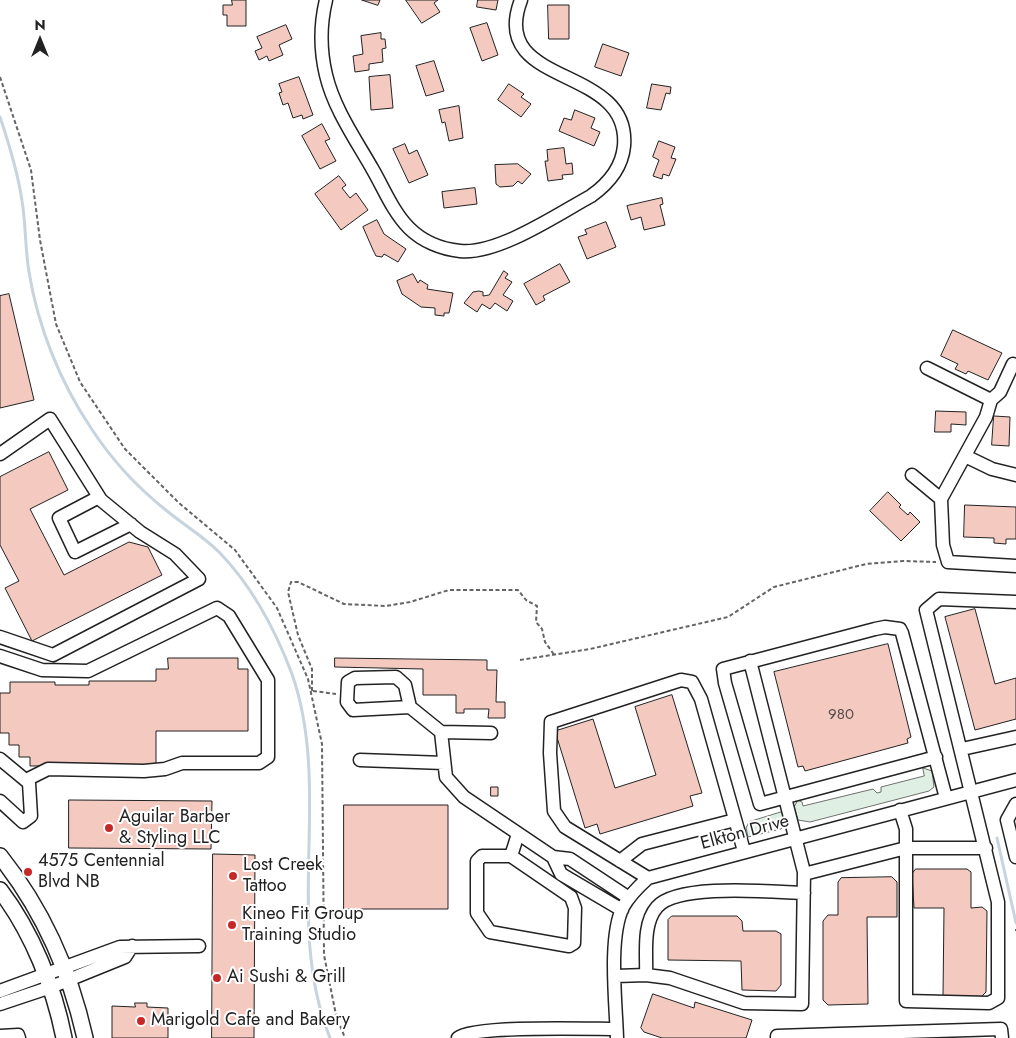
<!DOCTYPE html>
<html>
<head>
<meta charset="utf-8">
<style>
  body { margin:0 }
  #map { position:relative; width:1016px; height:1038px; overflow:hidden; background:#fff; font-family:Jost,sans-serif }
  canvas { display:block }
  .north { position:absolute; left:15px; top:15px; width:50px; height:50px; -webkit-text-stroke:4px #fff; paint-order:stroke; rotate:0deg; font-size:14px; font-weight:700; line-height:20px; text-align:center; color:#222 }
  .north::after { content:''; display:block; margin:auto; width:18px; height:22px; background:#222; clip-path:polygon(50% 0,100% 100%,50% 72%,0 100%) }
</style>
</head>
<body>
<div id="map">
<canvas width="1016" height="1038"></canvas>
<div class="north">N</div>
</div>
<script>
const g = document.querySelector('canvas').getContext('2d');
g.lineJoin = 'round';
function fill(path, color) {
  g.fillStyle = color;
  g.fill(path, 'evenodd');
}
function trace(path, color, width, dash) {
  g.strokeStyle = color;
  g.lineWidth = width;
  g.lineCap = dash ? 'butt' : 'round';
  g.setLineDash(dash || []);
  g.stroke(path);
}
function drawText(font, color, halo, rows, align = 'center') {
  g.font = font + ' Jost,sans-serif';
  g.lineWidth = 4;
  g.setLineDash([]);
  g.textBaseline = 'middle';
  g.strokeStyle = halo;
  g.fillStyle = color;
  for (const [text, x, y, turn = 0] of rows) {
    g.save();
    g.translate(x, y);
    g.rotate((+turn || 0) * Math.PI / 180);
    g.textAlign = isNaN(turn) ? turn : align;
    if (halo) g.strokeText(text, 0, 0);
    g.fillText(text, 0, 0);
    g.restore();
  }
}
const green = new Path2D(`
  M923,768L932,771L934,787L929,791L810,822L798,820L794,807L798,800L802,802L803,806L873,789L877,793L881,792V787L924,776Z
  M782,812L784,825L781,829L748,837L746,828L749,822Z`);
fill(green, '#e0efe3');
trace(green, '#6f6f6f', 1);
trace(new Path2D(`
  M0,117C9,144 18,172 22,201C26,224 25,249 29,272C38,327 60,382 91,428C111,459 138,488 167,511C184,525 203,536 219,552C253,587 275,629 292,674C333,791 283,922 330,1038
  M997,838L1016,923`), '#c7d3dd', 3);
const building = new Path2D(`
  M232,0H246V26H227V15H223V5H232Z
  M362,0H380L378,5Z
  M406,0H438L434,3L440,12L422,23Z
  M478,0H498L496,10L477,7Z
  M548,5H569V39H549Z
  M487,23L498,55L482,61L470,28Z
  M286,25L292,39L279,45L283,55L269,61L267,56L259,60L255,51L262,48L257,37Z
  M381,33V39H385L386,48L382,49L383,62L369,64V70L355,72L353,56L363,54L361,36Z
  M603,44L629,53L621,76L595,67Z
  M434,61L444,91L426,96L416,66Z
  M390,75L393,108L371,110L369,77Z
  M299,77L313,115L303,119L302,115L293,118L288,103L283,105L279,93L282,92L279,84Z
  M509,84L524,94L521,97L531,104L521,117L498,100Z
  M652,84L671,87L670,94L666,93L661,110L647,108Z
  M459,106L463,138L449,141L445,122L442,123L439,110Z
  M575,110L595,118L591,128L600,132L594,146L559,131L564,118L571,120Z
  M322,124L330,139L325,141L336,161L320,169L302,136Z
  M659,141L675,147L671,158L676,159L669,176L663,174L662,179L653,176L659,160L653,157Z
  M405,144L409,154L417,150L428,175L409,183L393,149Z
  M564,148L566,164L572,163L573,174L562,175L563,179L548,181L545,161H548L547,150Z
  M518,164L531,174L522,184L518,181L513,186L500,187L496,184L495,165Z
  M339,176L346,185L342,188L350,198L356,193L368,210L341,230L315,194Z
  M475,188L477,204L444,208L442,192Z
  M662,198L663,204L660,205L665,225L644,230L641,217L631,220L627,206Z
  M377,220L384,234L406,249L398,262L384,254L382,257L376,256L373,250L363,227Z
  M606,222L616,247L587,259L578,237L587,234L585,230Z
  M560,264L570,282L543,296L545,300L536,305L524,284Z
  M504,271L508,274L505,278L512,282L503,295L513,301L507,311L495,303L490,309L482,304L477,312L464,303L473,292L479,291L483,292V296L489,295Z
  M413,274L418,283L420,280L428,285L427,289L453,293L449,313H444V316L435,315V308L421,307L402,294L397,281Z
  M9,294L34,400L0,408V296Z
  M953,330L1002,353L988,380L968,371L966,374L955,369L958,364L941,356Z
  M936,411L966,412V425L951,424V432H935Z
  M994,416L1010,417L1009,446L992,445Z
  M49,452L68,490L30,509L64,575L129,542L148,547L162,575L32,641L5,588L19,581L0,545V477Z
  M888,492L901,505L899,507L908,515L910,512L920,522L901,541L870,511Z
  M965,505L1016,507V539H1006V544L994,543V538L964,537Z
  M975,609L995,684L1016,678V719L975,730L945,617Z
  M888,644L911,737L907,739L908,743L805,771L803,766L798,767L774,672Z
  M168,658H238V669H248V731H156V765L30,766V757H19V745H9V733H0V693H10V682H55V685H89V681H156V669H168Z
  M335,658L487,660V670H497L496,702H505V718H488L489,709H464V713H456V695H423V669L335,667Z
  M672,695L702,793L690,796L693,806L600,834L597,824L585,828L555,731L593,719L615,788L656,775L635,707Z
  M491,787H498V796H491Z
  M69,800L212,801L211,849L69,848Z
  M344,805H448V909H344Z
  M213,854L255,855L254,1038H212Z
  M916,869H967L971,872V908L982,907L987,911L986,992L981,997L943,996L944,908H914L912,874Z
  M892,877L897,882V917H867L868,1004L828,1005L823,1000V921L828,915H838V882L841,878Z
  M672,916H737L742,921L743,931H776L781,934V985L776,991L742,990L741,961L668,960V920Z
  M653,994L694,1008L695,1002L752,1020L746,1038H662L644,1032L641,1028Z
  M135,1003H147V1007L168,1008V1038H112V1006L135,1007Z`);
fill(building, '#f3c9c0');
trace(building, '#222', 1);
const minor = new Path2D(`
  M326,0C320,25 320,50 326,75C334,109 356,140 373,170C384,189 393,212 409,228C422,241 441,249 460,251C498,255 558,214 591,196C608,184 622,167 624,146C631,63 487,89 521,0
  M1013,364L1000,392L991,400L986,417L941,499L943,545L948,562L1016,566
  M927,368L991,400
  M0,454L50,419L101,500L140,532L175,554L199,579L53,655L0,637
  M965,456L992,469L1016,475
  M912,475L941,499
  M99,497L59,518L75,552L131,524
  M0,656L42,670L88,671L217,608L229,616L268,680V757L259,763H182L165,769L144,771L48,769L26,780
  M410,707L405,685L396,677L355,678L348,682L347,702L353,710L410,707L441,732L446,777L464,797L553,857
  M441,732L491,733
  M962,749L1016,737
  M936,757L760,804L725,683L723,669L875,629L885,627L900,629L902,633L946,798
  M0,759L29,783L31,816L23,822L0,801
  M360,760L444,763
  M1016,804L1007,820L1016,857
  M900,810L906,829V1001L989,1003L998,998V902L926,610L939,599L1016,602
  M511,856H482L477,861V913L490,932L569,946L574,943L575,908L571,897L511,856L518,834
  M620,861L642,844L735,820
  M804,874L906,848H986
  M648,878L565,827L554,811L550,753L551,722L681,680L692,682L701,699L744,851
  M622,910L561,874L553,857L570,859L629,898
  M646,975C647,955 642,924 657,907C678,883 772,892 804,893
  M616,976L646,975L670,978L744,1003L802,1004L804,872L750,661
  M0,991L120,947L199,946
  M0,1004L51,987L125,957L132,946
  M0,1036L18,1035L19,1038
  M458,1038C473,1025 590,1029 616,1029
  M617,1038C616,1004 608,937 623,907C629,896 638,887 648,878L1016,780
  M777,1038V1036L838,1034
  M839,1038L838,1034L1001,1029L1002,1038`);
const major = new Path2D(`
  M0,856C43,910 70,971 85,1038
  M0,890C32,932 54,987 64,1038`);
trace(minor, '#222', 15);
trace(major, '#222', 18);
trace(new Path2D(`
  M0,77L31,170L40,240L56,324L80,382L125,449L179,503L235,550L277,608L308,679L322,744L324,955L336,1015L345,1038
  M520,660L590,649L728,617L774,587L866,564L903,561L936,562
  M312,691V669L298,635L288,592L291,582H298L344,604L386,606L410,602L449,590H518L526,600L537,606L536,622L542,629L545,642L555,656
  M313,691L336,694
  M1015,930H1016`), '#646464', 2, [4, 2.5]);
trace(minor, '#fff', 12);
trace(major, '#fff', 15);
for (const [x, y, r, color] of [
  [109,828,5,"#c62828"],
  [28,872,5,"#c62828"],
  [233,876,5,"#c62828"],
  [232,925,5,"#c62828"],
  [217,978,5,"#c62828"],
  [141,1021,5,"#c62828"]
]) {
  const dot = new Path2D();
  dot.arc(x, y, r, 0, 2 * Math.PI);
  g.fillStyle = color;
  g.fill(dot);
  trace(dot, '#fff', 2);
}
drawText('15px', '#564c4a', null, [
  ["980",841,715]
]);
drawText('18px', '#222', '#fff', [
  ["Aguilar Barber",119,818],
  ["& Styling LLC",119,839],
  ["4575 Centennial",38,862],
  ["Blvd NB",38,883],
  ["Lost Creek",243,866],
  ["Tattoo",243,887],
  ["Kineo Fit Group",242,915],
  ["Training Studio",242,936],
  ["Ai Sushi & Grill",227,978],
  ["Marigold Cafe and Bakery",151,1021]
], 'left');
drawText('18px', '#222', '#fff', [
  ["Elkton Drive",745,833,-15]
]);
</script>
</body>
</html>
